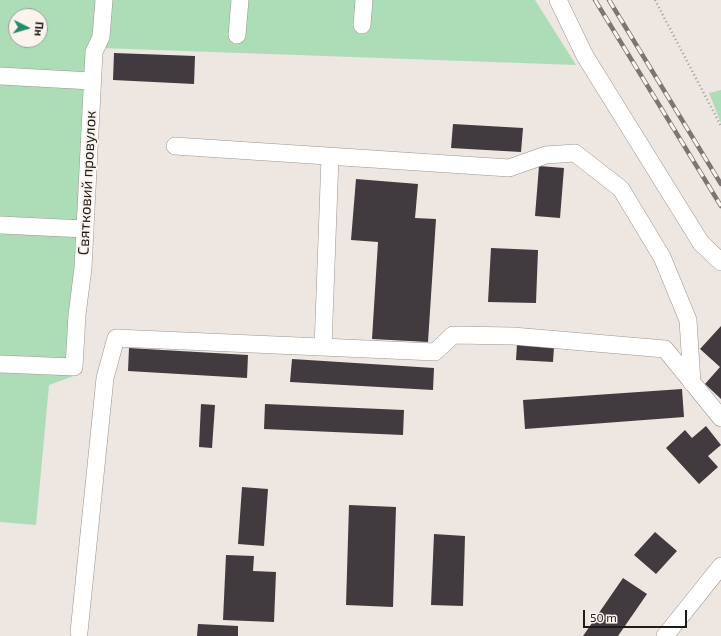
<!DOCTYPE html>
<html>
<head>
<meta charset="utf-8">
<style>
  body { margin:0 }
  #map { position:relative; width:721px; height:636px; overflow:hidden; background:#ede6e1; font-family:"Exo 2",sans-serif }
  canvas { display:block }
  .north { position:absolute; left:8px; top:8px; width:40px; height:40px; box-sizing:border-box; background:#faf3ee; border:1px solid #a29d99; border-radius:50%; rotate:95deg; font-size:11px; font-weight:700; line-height:16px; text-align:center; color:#1e1b19 }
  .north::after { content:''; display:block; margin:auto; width:14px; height:18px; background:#208e6d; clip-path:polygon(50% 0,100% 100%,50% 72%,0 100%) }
  .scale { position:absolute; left:583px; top:610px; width:104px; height:18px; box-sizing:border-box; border:2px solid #1e1b19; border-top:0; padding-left:5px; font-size:12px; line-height:14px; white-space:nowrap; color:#1e1b19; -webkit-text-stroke:3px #faf3ee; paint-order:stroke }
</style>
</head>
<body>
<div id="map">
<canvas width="721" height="636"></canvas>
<div class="north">Пн</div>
<div class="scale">50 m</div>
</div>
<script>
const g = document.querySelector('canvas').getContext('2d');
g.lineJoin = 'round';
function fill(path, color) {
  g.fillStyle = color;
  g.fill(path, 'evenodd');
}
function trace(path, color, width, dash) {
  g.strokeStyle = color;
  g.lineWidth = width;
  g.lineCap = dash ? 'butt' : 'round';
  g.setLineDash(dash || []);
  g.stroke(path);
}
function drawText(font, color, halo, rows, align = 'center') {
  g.font = font + ' "Exo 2",sans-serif';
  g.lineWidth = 4;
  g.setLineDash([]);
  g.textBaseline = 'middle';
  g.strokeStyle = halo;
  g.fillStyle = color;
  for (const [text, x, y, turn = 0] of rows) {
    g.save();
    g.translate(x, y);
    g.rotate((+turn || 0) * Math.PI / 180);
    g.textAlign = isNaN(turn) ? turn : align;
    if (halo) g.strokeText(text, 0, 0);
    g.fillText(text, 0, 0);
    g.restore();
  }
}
fill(new Path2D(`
  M0,0H535L576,65L101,48L82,373L49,385L36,525L0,522ZM16,16H40V40H16Z
  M721,90V123L709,93Z`), '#acddb7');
fill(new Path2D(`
  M114,53L195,56L194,84L113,80Z
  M453,124L523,128L521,152L451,148Z
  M539,166L564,168L560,218L535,216Z
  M356,179L418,184L415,218L436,219L428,342L372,339L378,242L351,240Z
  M491,248L538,250L536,303L488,302Z
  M721,326V399L705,384L720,367L700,349Z
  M517,344L554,347L553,362L516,360Z
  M129,348L248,355L247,378L128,371Z
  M292,359L434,368L433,390L290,382Z
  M682,389L684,417L525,429L523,400Z
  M201,404L215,405L212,448L199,447Z
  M265,404L404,410L403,435L264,429Z
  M706,426L721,445L708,456L718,467L699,484L666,448L685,430L692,438Z
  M242,487L268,489L264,546L238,544Z
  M349,505L396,507L393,607L346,605Z
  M655,532L677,551L656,574L634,555Z
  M434,534L465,536L463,606L431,605Z
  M226,555L254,556L253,571L276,572L274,622L223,620Z
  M623,578L647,594L618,636H583Z
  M198,624L238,626V636H197Z`), '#413b3f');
const minor = new Path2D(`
  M558,0L585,56L701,243L721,262
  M362,25L364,0
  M237,35L240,0
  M0,76L92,81
  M175,146L509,168L546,155L575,153L621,189L662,257L688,320L692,383
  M0,225L85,229
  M323,347L330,157
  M0,364L74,367L77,315L83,268L94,52L101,37L104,0
  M79,632L105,378L116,338L435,352L453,335L513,336L665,349L721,418
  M665,636L721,566`);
trace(minor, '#9b9590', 18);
trace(new Path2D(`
  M655,0L721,126`), '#a19b97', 2.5, [1, 3]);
trace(minor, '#fff', 17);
const rail = new Path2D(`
  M595,0L721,206
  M609,0L721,184`);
trace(rail, '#7b7673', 4.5);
trace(rail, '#faf3ee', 3, [9]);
drawText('15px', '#1e1b19', '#faf3ee', [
  ["Святковий провулок",87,183,-87]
]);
</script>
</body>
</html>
